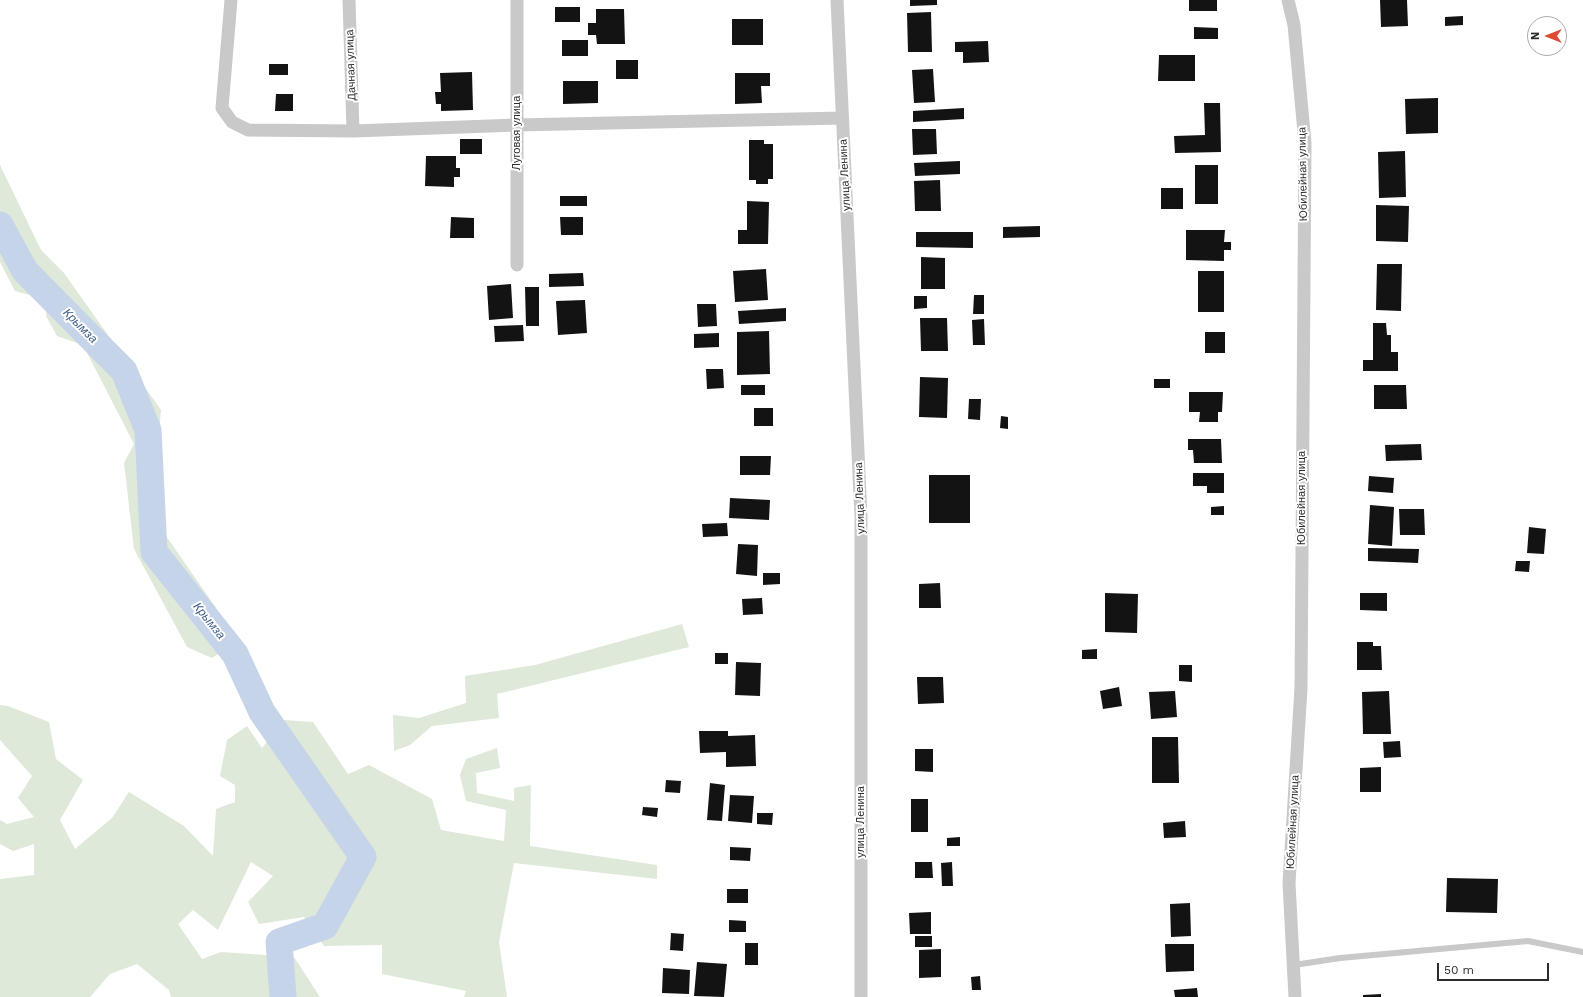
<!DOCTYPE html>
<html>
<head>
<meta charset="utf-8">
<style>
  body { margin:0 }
  #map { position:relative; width:1583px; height:997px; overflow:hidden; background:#fff; font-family:"Work Sans",sans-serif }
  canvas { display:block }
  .north { position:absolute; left:1527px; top:16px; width:40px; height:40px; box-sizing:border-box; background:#fff; border:1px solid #ababab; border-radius:50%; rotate:270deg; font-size:11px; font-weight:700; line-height:16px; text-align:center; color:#2c2c2c }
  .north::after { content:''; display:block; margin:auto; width:14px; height:18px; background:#df4a32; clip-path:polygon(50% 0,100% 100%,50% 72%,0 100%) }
  .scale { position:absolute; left:1437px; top:963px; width:112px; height:18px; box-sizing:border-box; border:2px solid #2c2c2c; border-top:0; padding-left:5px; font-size:12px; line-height:14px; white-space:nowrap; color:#2c2c2c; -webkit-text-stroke:3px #fff; paint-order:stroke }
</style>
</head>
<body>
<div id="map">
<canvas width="1583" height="997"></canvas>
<div class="north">N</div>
<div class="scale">50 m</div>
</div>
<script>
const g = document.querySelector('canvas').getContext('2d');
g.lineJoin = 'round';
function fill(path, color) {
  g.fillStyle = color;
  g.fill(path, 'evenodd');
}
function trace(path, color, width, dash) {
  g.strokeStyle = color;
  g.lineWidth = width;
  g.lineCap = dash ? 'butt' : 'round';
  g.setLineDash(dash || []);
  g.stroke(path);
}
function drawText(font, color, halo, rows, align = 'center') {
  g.font = font + ' "Work Sans",sans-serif';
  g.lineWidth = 4;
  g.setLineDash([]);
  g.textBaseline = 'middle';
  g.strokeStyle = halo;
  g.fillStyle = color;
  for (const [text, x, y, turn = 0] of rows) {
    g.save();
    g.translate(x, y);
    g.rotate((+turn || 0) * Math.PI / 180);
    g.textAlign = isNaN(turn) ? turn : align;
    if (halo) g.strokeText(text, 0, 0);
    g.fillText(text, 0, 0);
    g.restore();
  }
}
fill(new Path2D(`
  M0,165L41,250L64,273L161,410L157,455L164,533L239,641L212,658L187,647L134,549L124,463L134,444L83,345L57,336L46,316L47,300L15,291L0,262Z
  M682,624L689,647L497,694L499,718L432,726L410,745L394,751L393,715L419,718L466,703L465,676L535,665Z
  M0,705L8,706L49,722L56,759L83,780L60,820L75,849L112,818L129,792L184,826L213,856L216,809L235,802V785L220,776L227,740L247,726L262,748L284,720L313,722L348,774L369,765L432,799L441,830L504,841L506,810L466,801L460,775L466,759L497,748L500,768L476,773L477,793L514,801V788L531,785L530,846L657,865V879L514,863L499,942L507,997H464L466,991L382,974V945L324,946L304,917L259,924L248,902L273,876L251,862L218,930L193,910L178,924L202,959L221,952L294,957L320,997H171L169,990L137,964L110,974L90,997H0V879L34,875V844L13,851L0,844V820L7,824L34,817L18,798L32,776L0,740Z`), '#dee9d9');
trace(new Path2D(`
  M0,225L25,271L124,371L148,430L154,552L235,654L262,712L363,857L325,926L279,942L283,997`), '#c6d4e9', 27);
fill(new Path2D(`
  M910,0H937V5L910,6Z
  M1189,0H1217V11H1189Z
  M1380,0H1407L1408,26L1381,27Z
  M555,7H580V22H555Z
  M596,9H624L625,44H597L596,35H588V23H596Z
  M931,12L932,52H908L907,13Z
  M1463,16V25L1445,26V17Z
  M732,19H763V45H732Z
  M1194,27L1218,28V39H1194Z
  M562,40H588V56H562Z
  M988,41L989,62L963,63V52H955V42Z
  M1159,55H1195V81H1158Z
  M616,60H638V79H616Z
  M269,64H288V75H269Z
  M933,69L935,102L914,103L912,70Z
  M472,72L473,110L441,111V104H436L435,92H441L440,73Z
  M735,73H770V86H761L762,103L735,104Z
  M563,81H598V103L563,104Z
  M276,94H293V111H275Z
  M1438,98V133L1406,134L1405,99Z
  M1204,103H1220L1221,152L1175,153L1174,136L1205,135Z
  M964,108V119L913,122V111Z
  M912,129H936L937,154L913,155Z
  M460,139H482V154H460Z
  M749,140H764V144H773V179H768V184H756V180H749Z
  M1405,151L1406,197L1379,198L1378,152Z
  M426,156H456V168H460V177H454V187L425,186Z
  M960,161V174L915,176L914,163Z
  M1195,165H1218V204H1195Z
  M940,180L941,211H915L914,181Z
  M1161,188H1183V209H1161Z
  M560,196H587V206H560Z
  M747,201L769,202L768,244H738V230H747Z
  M1376,205L1409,206L1408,242L1376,241Z
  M451,217L474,218V238H450Z
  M560,217H583V235H561Z
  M1040,226V237L1003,238V227Z
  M1186,230H1225L1224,242H1231V250H1224V261L1186,260Z
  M916,232H973V248L916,247Z
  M921,257L945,258V289H921Z
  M1377,264H1402L1401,311L1376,310Z
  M766,269L768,300L735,302L733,271Z
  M1198,271H1224V312H1198Z
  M583,273L584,286L549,287V274Z
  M511,284L513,318L489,320L487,286Z
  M525,287H539V326H526Z
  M974,295H984V314H973Z
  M914,296H927V308L914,309Z
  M585,300L587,333L558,335L556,301Z
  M697,304H716L717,326L698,327Z
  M786,308V321L739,324L738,311Z
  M920,318H947L948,351H921Z
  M984,319L985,345H973L972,320Z
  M1373,323H1386L1387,335H1391V352H1398V371H1363V360H1373Z
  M523,325L524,341L495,342L494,326Z
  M769,331L770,374L737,375V332Z
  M1205,332H1225V353H1205Z
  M719,333V347L694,348V334Z
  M706,369H723L724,388L707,389Z
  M920,377L948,378L947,418L919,417Z
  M1154,379H1170V388H1154Z
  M741,385H765V395H741Z
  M1374,385H1406L1407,409H1374Z
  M1189,392H1223L1222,412H1218V422H1199L1200,412H1189Z
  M969,399H981L980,420L968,419Z
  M754,408H773V426H754Z
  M1001,416L1008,417V429L1000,428Z
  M1188,439H1221L1222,463H1194L1193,450H1188Z
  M1421,444L1422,460L1386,461L1385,445Z
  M740,456H771L770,475H740Z
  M1193,473H1224V493H1207V486H1193Z
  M929,475H970V523H929Z
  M1369,476L1394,478L1393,493L1368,491Z
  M730,498L770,500L769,520L729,518Z
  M1370,505L1394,507L1392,546L1368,544Z
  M1224,506V515H1211V507Z
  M1399,509H1424L1425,535H1400Z
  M727,523L728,536L703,537L702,524Z
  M1529,527L1546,529L1544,554L1527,553Z
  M738,544L758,545L757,576L736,574Z
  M1368,548L1419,549L1418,563L1368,561Z
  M1516,561H1530L1529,572L1515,571Z
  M763,573H780V584L763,585Z
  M940,583L941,608H919V584Z
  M1105,593L1138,594L1137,633L1105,632Z
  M1360,593H1387V611L1360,610Z
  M762,598L763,614L743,615L742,599Z
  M1357,642H1373V646H1381L1382,670H1357Z
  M1097,649V659H1082V650Z
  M715,653H728V664H715Z
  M736,662L761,663L760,696L735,695Z
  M1179,665H1192V682L1179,681Z
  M917,677H943L944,703L918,704Z
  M1119,687L1122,706L1103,709L1100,691Z
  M1175,691L1177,717L1151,719L1149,692Z
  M1389,691L1391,734H1363L1362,692Z
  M699,731H728V736L755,735L756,766L726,767V752L700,753Z
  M1152,737H1178L1179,783H1152Z
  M1400,741L1401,757L1384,758L1383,742Z
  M915,749H933V772L915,771Z
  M1381,767V792H1360V768Z
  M666,780L681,781L680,793L665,792Z
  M710,783L725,785L722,821L707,820Z
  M730,795L754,796L752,823L728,821Z
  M911,799H928V832H911Z
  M643,807L658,808L657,817L642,815Z
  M757,813H773L772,825L757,824Z
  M1185,821L1186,837L1164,838L1163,823Z
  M960,837V846H947V838Z
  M730,847L751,848L750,861L730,860Z
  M915,862H932L933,878H915Z
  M952,862L953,886H942L941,863Z
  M1447,878L1498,879L1497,913L1446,912Z
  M727,889H748V903H727Z
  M1190,903L1191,936L1171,937L1170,904Z
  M931,912V934H910L909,913Z
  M729,920L746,921V932H729Z
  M671,933L684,934L683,951L670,950Z
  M915,936H932V947H915Z
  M745,943H758V965H745Z
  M1165,944H1194V971L1166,972Z
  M941,949V977L919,978V950Z
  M697,962L727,964L724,997L694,996Z
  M663,968L690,970L689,994L662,993Z
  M980,976L981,990H972L971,977Z
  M1197,988L1198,997H1175L1174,990Z
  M1381,994V997H1363V995Z`), '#131313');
trace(new Path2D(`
  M1294,965L1340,958L1528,941L1583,952`), '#c9c9c9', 6);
trace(new Path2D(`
  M231,0L222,108L232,122L248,130L353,131L517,125L842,118
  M349,0L353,131
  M837,0L861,517V997
  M1288,0L1294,25L1305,143L1301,688L1289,883L1295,997
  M517,265V0`), '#c9c9c9', 13);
drawText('11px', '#2c2c2c', '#fff', [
  ["Дачная улица",351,65,-92],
  ["Луговая улица",517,133,-90],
  ["Юбилейная улица",1303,174,-91],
  ["улица Ленина",845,175,-93],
  ["улица Ленина",860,498,-92],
  ["Юбилейная улица",1302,498,-90],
  ["улица Ленина",861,822,-90],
  ["Юбилейная улица",1293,822,-87]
]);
drawText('italic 12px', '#3d5c8b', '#fff', [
  ["Крымза",80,326,45],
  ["Крымза",209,621,51]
]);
</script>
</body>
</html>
